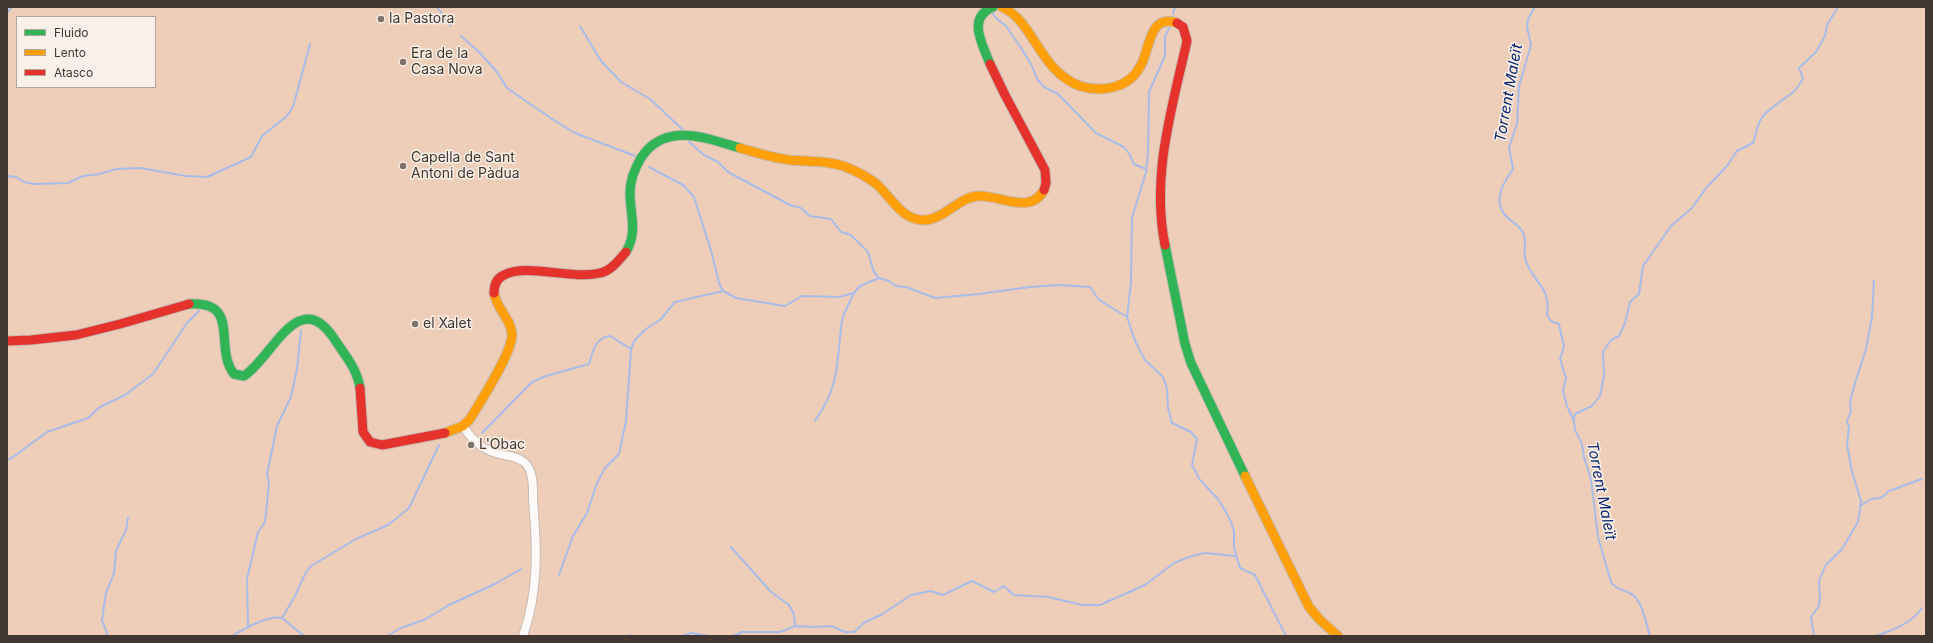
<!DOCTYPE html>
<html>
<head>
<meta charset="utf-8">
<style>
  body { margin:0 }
  #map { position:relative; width:1933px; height:643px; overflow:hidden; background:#f0e1d6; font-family:Inter,sans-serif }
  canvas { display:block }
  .frame { position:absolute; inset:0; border:8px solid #423730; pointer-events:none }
  .legend { position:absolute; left:16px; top:16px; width:140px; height:72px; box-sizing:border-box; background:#fbf0e8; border:1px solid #b1a69e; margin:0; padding:5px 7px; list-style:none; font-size:12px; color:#423730 }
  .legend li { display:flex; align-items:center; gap:8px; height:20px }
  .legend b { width:20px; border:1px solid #b1a69e }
</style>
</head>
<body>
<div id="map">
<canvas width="1933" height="643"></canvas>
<div class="frame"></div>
<ul class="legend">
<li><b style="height:5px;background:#30b455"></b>Fluido</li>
<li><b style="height:5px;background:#ff9f0a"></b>Lento</li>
<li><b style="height:5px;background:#e5322d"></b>Atasco</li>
</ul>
</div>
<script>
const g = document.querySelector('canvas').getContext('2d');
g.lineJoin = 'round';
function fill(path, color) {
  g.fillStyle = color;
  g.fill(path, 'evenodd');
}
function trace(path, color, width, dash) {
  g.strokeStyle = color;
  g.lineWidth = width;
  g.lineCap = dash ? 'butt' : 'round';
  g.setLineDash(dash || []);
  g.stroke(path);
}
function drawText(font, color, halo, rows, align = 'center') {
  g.font = font + ' Inter,sans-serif';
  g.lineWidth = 3;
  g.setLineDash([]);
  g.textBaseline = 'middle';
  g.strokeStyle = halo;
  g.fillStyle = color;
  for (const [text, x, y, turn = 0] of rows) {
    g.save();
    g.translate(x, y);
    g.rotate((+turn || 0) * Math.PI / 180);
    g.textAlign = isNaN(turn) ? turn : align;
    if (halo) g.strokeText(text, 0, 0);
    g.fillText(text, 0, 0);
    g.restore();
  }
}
fill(new Path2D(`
  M7,7H1926V636H7ZM17,17H155V87H17Z`), '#eeceb8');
trace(new Path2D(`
  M437,7L451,26
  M1535,7L1528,19L1527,27L1531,45L1519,86L1517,124L1509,147L1513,169C1504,182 1493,198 1504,214C1509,220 1517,224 1522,231C1528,239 1523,249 1525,258C1531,282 1552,286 1547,315L1551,321L1559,324L1564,347L1560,359L1566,378L1563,391L1567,406L1574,421L1575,430L1582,444L1584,457L1591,479L1598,537L1611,582C1617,591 1625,589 1633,595C1643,603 1646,624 1650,636
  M992,12L996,18L1006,26L1023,51L1032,66L1037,79L1044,87L1058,94L1096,133L1124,147L1130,155L1134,164L1146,169
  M7,13L12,7
  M1173,14L1175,7
  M580,26L601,61L621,82L650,99L682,129
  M1169,28L1165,37V56L1149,92L1148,153L1146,172L1132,218L1131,282L1127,317L1136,343L1145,360L1163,377L1167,389L1168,408L1172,423L1191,432L1197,439L1192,465L1200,480L1218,499L1229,517L1234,531V548L1240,568L1255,575L1286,636
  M461,36L480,53L497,72L507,88L552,119L575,133L635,156
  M689,142L704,155L718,162L728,172L790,205L801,208L810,216L831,219L841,232L851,235L868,252L874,272L879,278
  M649,167L683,185L694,197L712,254L719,283L723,291L736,298L785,306L802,296L839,297L854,293L860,286L879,278L889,281L896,286L906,287L935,298L979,294L1030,287L1058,285L1090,287L1099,300L1127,317
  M7,176L16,177L24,182L33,184L68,183L83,176L100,174L116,169L140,168L186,176L207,177L251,157L262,136L287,116L293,107L310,44
  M1574,419L1575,414L1592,406L1600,396L1604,376L1603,352L1611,340L1619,336L1625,323L1630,302L1639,294L1643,266L1671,226L1692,208L1706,188L1727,166L1737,151L1753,143C1756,135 1757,125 1761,119C1772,102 1795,98 1803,78L1799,68L1816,52L1825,36L1827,25L1838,7
  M815,421C841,384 836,362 842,321C844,311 850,302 854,293
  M482,433L532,382L546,376L589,364C593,351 595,338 610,336L631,349
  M7,460L13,457L47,432L88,418L100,407L125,395L153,374L187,323L199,311
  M1860,506L1871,499L1881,498L1889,491L1922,479
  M731,547L770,591L789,605L794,614L795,626L814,627L831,626L845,632H854L865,622L881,615L911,595L931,591L943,595L972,581L994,592L1004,586L1014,595L1048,597L1082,605H1100L1145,585L1174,563L1189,557L1204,553L1236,556
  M559,575L573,536L587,513L597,483L605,468L619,454L626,421L631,349L635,340L646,329L660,320L675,302L723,291
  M282,618L304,636
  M248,626L247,579L258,532L265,522L269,484L267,474L277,426L291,397L297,369L301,330
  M630,635L632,636
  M108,636L102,620L106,593L114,573L116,551L126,530L128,518
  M232,636C244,629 268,615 282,618L295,596L305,574L311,566L356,539L388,525L409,508L439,445
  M387,636L401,628L426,619L449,605L495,584L521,569
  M681,636L692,633L709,636
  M733,636L742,632H780L795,626
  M1814,636L1811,617L1819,606L1820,599L1819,581L1825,566L1842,549L1858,522L1860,510L1861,501L1852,472L1847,444L1849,428L1847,421L1851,411L1850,402L1855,383L1866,349L1872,317L1874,280
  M1876,636C1893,630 1912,623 1922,608`), '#a9bce8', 2);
const street = new Path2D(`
  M463,426C474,443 484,451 504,455C511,456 519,458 524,462C534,470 533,488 533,500C537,546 539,591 523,636`);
const fast = new Path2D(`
  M990,64C983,45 966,18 993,7
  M1165,245L1185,344L1191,363L1245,476
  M626,252C638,232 630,214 630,193C630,180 635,168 641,158C665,121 706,138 740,148
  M189,304C242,301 213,347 234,374L244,376C272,358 298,286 333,337C344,354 357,368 360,388`);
const slow = new Path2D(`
  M1002,7C1034,21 1039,71 1080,86C1103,93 1130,88 1141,65C1150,49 1149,13 1177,23
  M740,148C757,153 773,158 790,160C811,162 833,160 853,170C860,173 867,177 874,182C888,193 898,214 916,219C939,226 956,198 977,196C999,194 1030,216 1044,190
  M445,433L463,426L470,419C480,402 513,352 512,334C511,319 496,308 494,293
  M1245,476L1309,607L1319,619L1338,636`);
const jam = new Path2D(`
  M990,64L1005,95L1045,170L1046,183L1044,190
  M1165,245C1151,176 1172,108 1187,41L1183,27L1177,23
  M494,293C494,285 497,278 504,275C527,263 572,280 600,273C611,271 619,260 626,252
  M7,341L31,340L76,335L120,324L189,304
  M360,388L363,432L370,442L382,445L445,433`);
trace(street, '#c6bab2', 10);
trace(fast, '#c6bab2', 11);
trace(slow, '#c6bab2', 11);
trace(jam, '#c6bab2', 11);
trace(street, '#fdfaf9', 8);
trace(fast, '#30b455', 9);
trace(slow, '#ff9f0a', 9);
trace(jam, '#e5322d', 9);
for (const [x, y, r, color] of [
  [381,19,4,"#7f726a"],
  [403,62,4,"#7f726a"],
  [403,166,4,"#7f726a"],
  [415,324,4,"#7f726a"],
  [471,445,4,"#7f726a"]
]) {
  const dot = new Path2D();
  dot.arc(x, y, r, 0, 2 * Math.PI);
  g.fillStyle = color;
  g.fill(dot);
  trace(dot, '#fbf0e8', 1.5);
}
drawText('14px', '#423730', '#fbf0e8', [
  ["la Pastora",389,19],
  ["Era de la",411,54],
  ["Casa Nova",411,70],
  ["Capella de Sant",411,158],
  ["Antoni de Pàdua",411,174],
  ["el Xalet",423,324],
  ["L'Obac",479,445]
], 'left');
drawText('italic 15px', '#062470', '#fbf0e8', [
  ["Torrent Maleït",1509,93,-80],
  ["Torrent Maleït",1601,491,79]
]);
</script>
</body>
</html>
